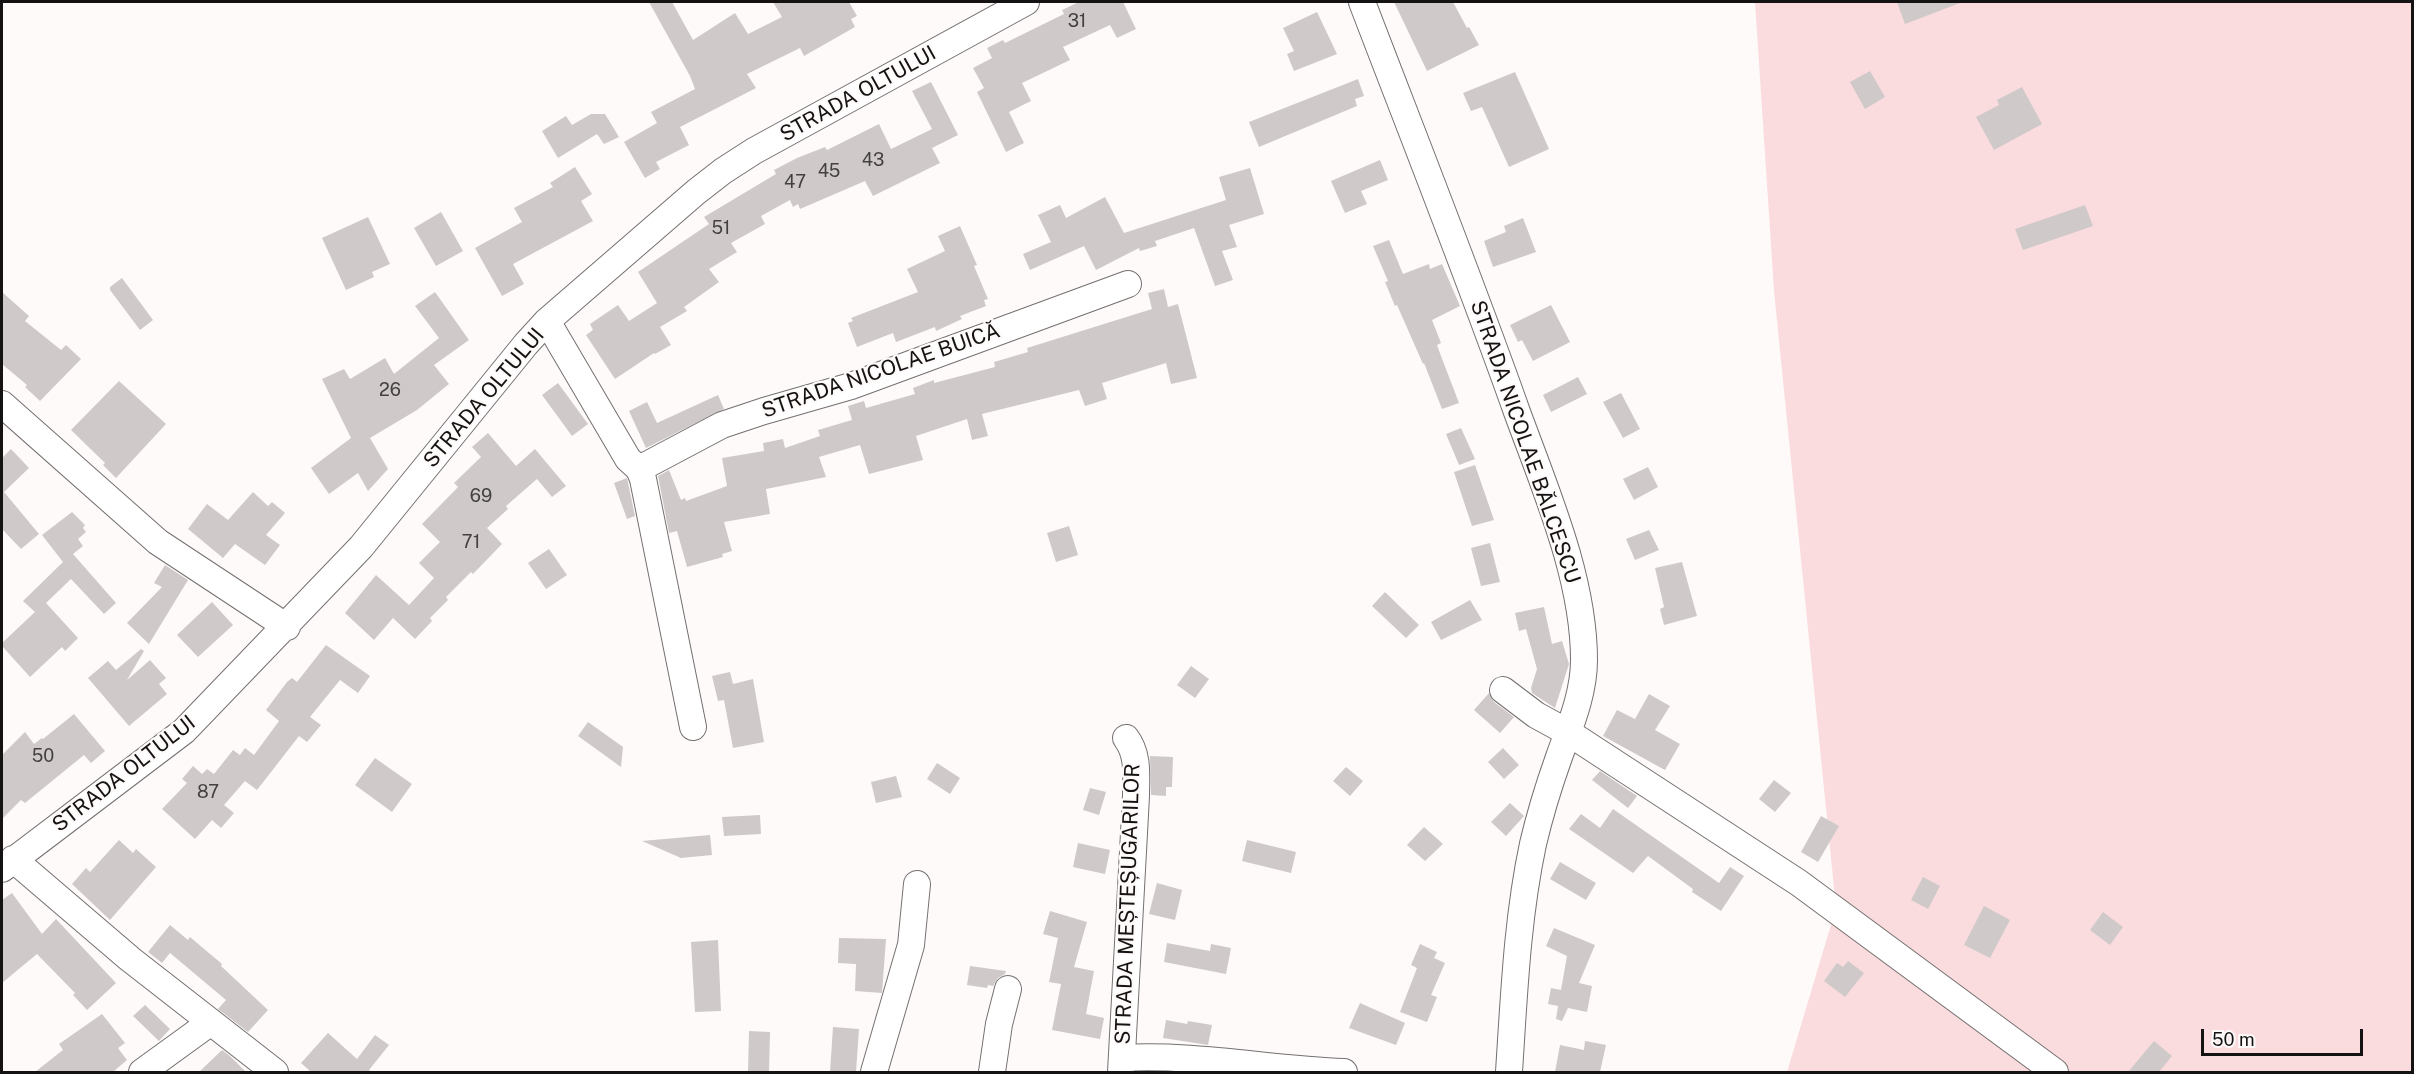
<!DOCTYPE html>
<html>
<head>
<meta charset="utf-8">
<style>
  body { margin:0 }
  #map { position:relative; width:2414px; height:1074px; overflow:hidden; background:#fffafa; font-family:"Public Sans",sans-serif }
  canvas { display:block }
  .frame { position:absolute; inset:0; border:3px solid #141212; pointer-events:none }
  .scale { position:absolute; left:2201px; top:1029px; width:162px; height:27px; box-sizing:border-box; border:3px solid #141212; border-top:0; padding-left:8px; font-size:18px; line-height:21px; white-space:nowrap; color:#141212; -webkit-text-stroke:4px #fffafa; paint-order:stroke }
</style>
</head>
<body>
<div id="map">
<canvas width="2414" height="1074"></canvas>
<div class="frame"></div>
<div class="scale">50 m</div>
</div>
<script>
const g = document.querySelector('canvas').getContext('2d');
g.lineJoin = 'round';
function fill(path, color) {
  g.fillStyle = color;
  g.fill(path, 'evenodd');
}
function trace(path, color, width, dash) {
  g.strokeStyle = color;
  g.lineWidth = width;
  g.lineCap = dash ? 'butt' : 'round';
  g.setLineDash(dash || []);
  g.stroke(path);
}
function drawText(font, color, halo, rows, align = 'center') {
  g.font = font + ' "Public Sans",sans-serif';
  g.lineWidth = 4.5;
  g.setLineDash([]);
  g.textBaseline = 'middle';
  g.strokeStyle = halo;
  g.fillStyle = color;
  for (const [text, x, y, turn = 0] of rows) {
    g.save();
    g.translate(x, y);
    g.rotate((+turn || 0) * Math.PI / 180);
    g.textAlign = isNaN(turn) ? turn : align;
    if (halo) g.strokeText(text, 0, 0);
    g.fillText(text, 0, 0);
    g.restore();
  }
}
fill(new Path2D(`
  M1755,2H2412V1072H1787L1836,908L1774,291Z`), '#fadcde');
fill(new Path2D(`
  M649,2H672L693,40L735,13L748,34L782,17L773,2H849L857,16L851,19L855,27L804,56L800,48L747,74L756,88L680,127L689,145L656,162L660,169L645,178L624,142L657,123L651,112L695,89L690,76Z
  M1079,2H1123L1136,29L1117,38L1110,25L1063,47L1070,60L1022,83L1031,101L1009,112L1024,143L1006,152L977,92L984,88L973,68L992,58L987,48L1003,40L1005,43L1064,14L1062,10Z
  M1394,2H1453L1467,28L1469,27L1479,45L1427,71Z
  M1897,2H1960V3L1905,24Z
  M1317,12L1337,54L1294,71L1287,54L1294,51L1283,28Z
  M1870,71L1885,97L1865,109L1850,82Z
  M1515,72L1549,149L1509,167L1482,107L1471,111L1463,93Z
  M1358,79L1364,96L1355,99L1357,106L1259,147L1249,122Z
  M931,82L958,135L932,148L940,163L873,196L865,181L800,209L798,204L793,207L790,200L761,216L765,224L731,243L737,252L709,269L719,282L684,307L687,311L660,327L671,345L655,354L654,353L615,379L586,335L593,330L590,324L618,305L629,321L657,303L638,272L709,224L704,217L776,174L774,170L797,158L825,147L827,150L879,124L891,149L932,129L912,91Z
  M2022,87L2042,124L1994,150L1976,117L1999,105L1997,100Z
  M591,114H605L619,137L604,144L597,134L558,158L542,131L566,116L572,125Z
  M1380,160L1388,180L1361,191L1367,204L1345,213L1331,181Z
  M575,167L592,194L581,201L593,221L513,264L524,284L502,296L475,248L522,222L514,208L553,187L550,183Z
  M1250,168L1264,214L1229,225L1237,247L1222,251L1233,280L1215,286L1194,228L1155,241L1157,246L1140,251L1139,248L1096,270L1084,246L1030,270L1023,254L1051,242L1038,215L1060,205L1066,218L1105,197L1124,233L1226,200L1219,177Z
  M2085,205L2093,226L2023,250L2015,229Z
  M441,212L463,251L436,266L414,228Z
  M368,217L390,264L372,272L374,277L346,290L322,238Z
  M1523,218L1536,252L1493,267L1484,241L1506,232L1504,226Z
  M960,226L977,265L974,266L988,299L984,300L986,306L960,316L962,319L936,331L935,327L896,342L893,333L857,347L848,323L853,321L851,318L918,292L907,269L945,251L938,236Z
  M1389,240L1403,274L1429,264L1430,269L1442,264L1460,306L1432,320L1441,343L1437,345L1441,356L1459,403L1442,409L1424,363L1423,364L1397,305L1395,306L1385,282L1388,281L1373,246Z
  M122,278L153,320L140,330L110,290V287Z
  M1164,289L1168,307L1178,304L1197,378L1171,384L1166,363L1102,383L1107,399L1085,406L1079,390L982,414L988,436L972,440L967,419L916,436L923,460L869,474L860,445L819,457L826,477L766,489L770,514L724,522L732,551L722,554L723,557L687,567L677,531L669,533L658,476L669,470L681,500L685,498L686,501L727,486L722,458L764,451L763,443L783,439L785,448L820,436L818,430L852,420L848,406L864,401L866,408L915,394L913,388L934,380V383L995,367L994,362L1028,352L1027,348L1152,309L1148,293Z
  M2,292L29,316L25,321L61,350L66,345L81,359L40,401L25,387L27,385L2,364Z
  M435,292L469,340L434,365L449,384L417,410L370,438L388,469L368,491L358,473L329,494L311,468L351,438L322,379L344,369L350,379L385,358L394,374L439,338L415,306Z
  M1551,305L1570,342L1533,361L1522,340L1518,342L1510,325Z
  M1578,377L1587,394L1551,412L1543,395Z
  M119,381L166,424L116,478L103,465L105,463L71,430Z
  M558,383L588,424L572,436L542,395Z
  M1621,393L1640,429L1623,438L1603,402Z
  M718,395L724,409L646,448L629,411L647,402L657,423Z
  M1461,428L1475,459L1459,465L1446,434Z
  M488,433L516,466L535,449L566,486L552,497L537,479L506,506L508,509L487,528L502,544L473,574L471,572L446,597L448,600L430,618L432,621L415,639L393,618L374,640L345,613L376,575L409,605L434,578L419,563L440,542L422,524L458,487L454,483L481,457L472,447Z
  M11,449L29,468L4,492L39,534L21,549L2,529V458Z
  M1475,465L1494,520L1472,526L1454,472Z
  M1648,467L1658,487L1634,500L1623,479Z
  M627,478L635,516L627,519L614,483Z
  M253,492L268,506L272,502L285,513L266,535L280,545L265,565L235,544L223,558L188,529L207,504L228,520Z
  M72,512L85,525L83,528L86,532L78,539L83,546L73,554L116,603L104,614L71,579L46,603L78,638L65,651L62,647L30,677L2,646V643L35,612L23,601L63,562L42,535Z
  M1069,526L1078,555L1056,562L1047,533Z
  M1649,530L1659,550L1635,560L1626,539Z
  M1490,543L1500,582L1481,586L1471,548Z
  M549,549L567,575L546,589L528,563Z
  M1682,562L1697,616L1664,625L1660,609L1664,607L1655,568Z
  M165,565L188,580L149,644L127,623L162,587L154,583Z
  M1385,592L1419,625L1406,638L1372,606Z
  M1470,600L1482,620L1441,640L1431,622Z
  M212,602L233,625L198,657L177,635Z
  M1544,607L1552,644L1562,641L1569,664L1555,708L1532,693L1531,688L1537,669L1526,629L1519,631L1515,613Z
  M326,645L370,676L358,693L340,680L310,717L321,725L307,742L299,736L257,790L245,781L224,805L234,813L221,828L212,820L195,839L162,809L187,783L182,779L193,766L202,774L207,769L214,774L233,750L240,755L245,748L254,755L279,721L266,710L287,682L292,678L297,682Z
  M141,649L144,651L127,680L150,660L166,678L159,684L167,694L129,726L88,678L108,661L116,670Z
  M1191,666L1209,679L1195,698L1177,685Z
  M730,672L733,684L753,679L764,742L733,748L724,700L718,701L712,676Z
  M1489,693L1494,702L1514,717L1500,733L1474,710Z
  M1649,694L1670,706L1655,730L1680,744L1665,770L1603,736L1617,710L1635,719Z
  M74,714L105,751L91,763L84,755L25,803L21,800L2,819V755L25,732L34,744L42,738L43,739Z
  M588,722L623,747L621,767L578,736Z
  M1503,748L1519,765L1504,779L1488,762Z
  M1150,756L1173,757L1172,787H1166V796L1151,795Z
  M375,758L412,784L392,812L355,785Z
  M937,763L960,778L950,794L927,779Z
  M1346,767L1363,781L1350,796L1333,781Z
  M1600,771L1637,796L1628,808L1592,780Z
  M896,776L902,797L876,803L871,782Z
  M1774,780L1791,793L1775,812L1759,799Z
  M1090,788L1106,792L1099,815L1083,810Z
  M1510,803L1524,816L1506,836L1491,822Z
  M1613,809L1719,883L1730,867L1744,876L1721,911L1692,892L1693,889L1648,856L1633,873L1569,829L1581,814L1600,828Z
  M760,815L761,834L724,836L722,817Z
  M1821,816L1839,826L1818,862L1801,852Z
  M1424,827L1443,844L1425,861L1407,845Z
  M710,835L712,855L681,858L642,841Z
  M119,840L133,853L136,849L156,867L110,920L72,884L86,868L90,872Z
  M1247,840L1296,852L1291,873L1242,861Z
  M1078,843L1110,850L1105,874L1073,867Z
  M1560,862L1596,883L1586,900L1550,879Z
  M1923,877L1940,886L1928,909L1911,900Z
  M1157,883L1182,890L1175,920L1149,914Z
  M12,893L42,934L56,919L116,983L87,1010L73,995L75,993L37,954L2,983V900Z
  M1984,906L2010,920L1990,958L1964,945Z
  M1050,911L1087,922L1074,967L1094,971L1086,1014L1104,1018L1100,1039L1052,1030L1061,984L1049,982L1058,938L1043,934Z
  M2103,912L2123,927L2110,945L2090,930Z
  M170,925L188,940L190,937L222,964L221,966L268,1010L248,1032L218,1009L226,1000L170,953L162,963L148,952Z
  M1554,928L1595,945L1579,983L1592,986L1587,1012L1568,1008L1562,1021L1556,1019L1558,1006L1548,1004L1551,988L1561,990L1567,956L1546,946Z
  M839,938L886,939L882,993L855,991L856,964L838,963Z
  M718,940L721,1011L695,1012L691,942Z
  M1167,943L1210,951L1211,944L1231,948L1226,974L1164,962Z
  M1420,944L1437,952L1434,958L1445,963L1431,995L1437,997L1427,1022L1400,1012L1417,968L1411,965Z
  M1848,961L1864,973L1845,997L1824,981L1837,963L1843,967Z
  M970,966L1006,971L1005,974L998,978L993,986L988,985L987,988L967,985Z
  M1360,1003L1405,1023L1396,1045L1349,1028Z
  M145,1005L170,1029L159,1041L133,1016Z
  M102,1014L125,1043L118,1048L127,1060L113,1072H35L63,1050L59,1044Z
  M1166,1020L1187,1024L1188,1021L1212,1025L1208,1045L1163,1038Z
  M833,1027L859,1029L856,1072H830Z
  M749,1031L770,1032L769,1072H748Z
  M328,1033L357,1059L375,1035L389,1045L369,1070L372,1072H311L301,1063Z
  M1585,1041L1606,1045L1600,1072H1555L1560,1045L1584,1050Z
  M2154,1041L2172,1056L2159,1072H2128Z
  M222,1050L230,1056L246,1072H199Z`), '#cfc9c9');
const street = new Path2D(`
  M1362,2C1414,138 1468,274 1517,412C1545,489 1584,577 1584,660C1584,694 1570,726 1559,757C1549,785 1540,814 1533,844C1517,919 1514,996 1509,1072
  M547,321L628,459L639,469L643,479L693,727
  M2,404L158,542L287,627
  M639,469L722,425L764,411L851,386L1128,284
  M1503,690L1536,715L1569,733L1799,883L2055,1072
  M13,859L130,959L275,1072
  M2,869L184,731L361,547L526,344L547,321L696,192L723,171L754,151L1026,2
  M1122,1058C1196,1054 1269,1069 1344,1072
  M142,1072L211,1022
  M874,1072L911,945L917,884
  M992,1072L999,1024L1008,989
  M1121,1072L1136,796C1136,776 1139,755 1126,738`);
trace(street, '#757070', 28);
trace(street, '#fff', 26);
drawText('18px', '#434040', null, [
  ["31",1077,21],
  ["43",873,160],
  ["45",829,171],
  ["47",795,182],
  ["51",721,228],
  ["26",390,390],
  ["69",481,496],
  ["71",471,542],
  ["50",43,756],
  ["87",208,792]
]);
drawText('21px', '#141212', '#fffafa', [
  ["STRADA OLTULUI",858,94,-29],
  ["STRADA NICOLAE BUICĂ",881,371,-19],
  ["STRADA OLTULUI",484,398,-50],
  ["STRADA NICOLAE BĂLCESCU",1525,442,71],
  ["STRADA OLTULUI",124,774,-38],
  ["STRADA MEȘTEȘUGARILOR",1128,904,-88]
]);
</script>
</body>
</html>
